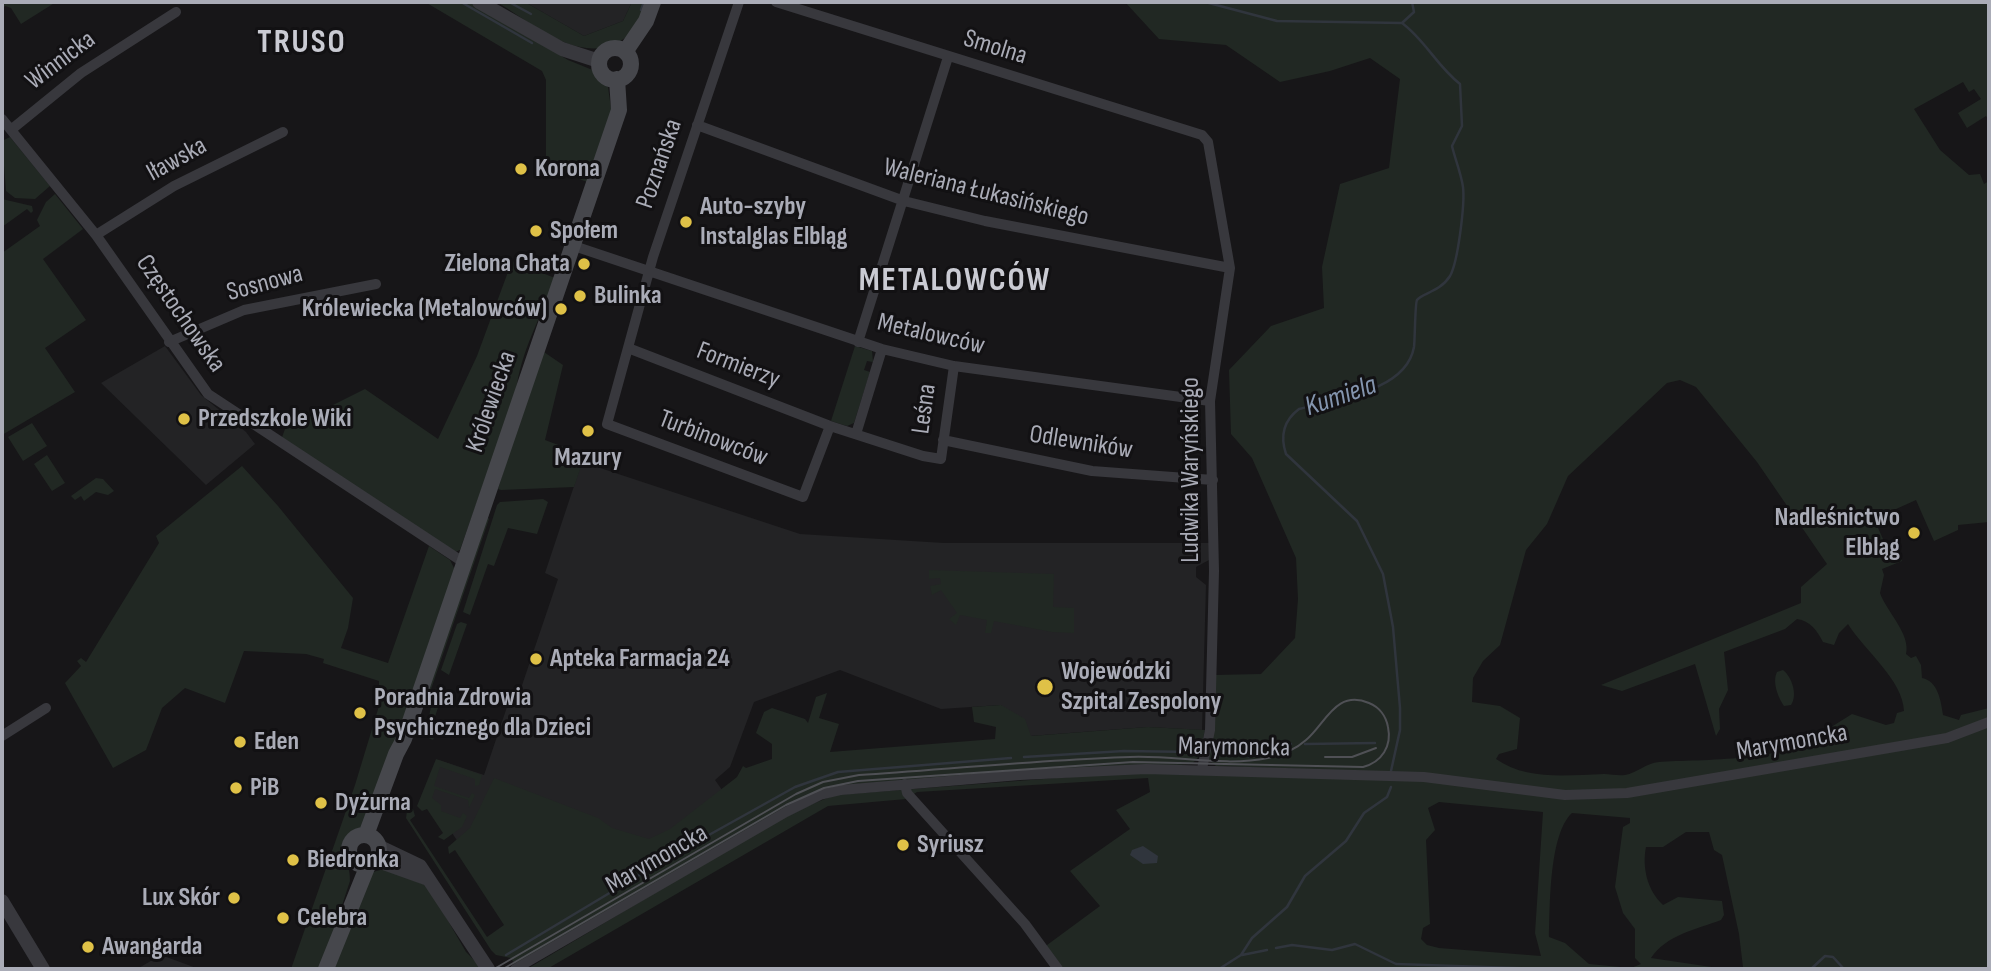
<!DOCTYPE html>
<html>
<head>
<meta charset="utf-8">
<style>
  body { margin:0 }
  #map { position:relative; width:1991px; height:971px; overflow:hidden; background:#171618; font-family:"Sofia Sans Condensed",sans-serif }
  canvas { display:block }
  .frame { position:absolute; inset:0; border:4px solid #aaacb7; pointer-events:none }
</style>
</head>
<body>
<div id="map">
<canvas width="1991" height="971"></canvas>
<div class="frame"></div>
</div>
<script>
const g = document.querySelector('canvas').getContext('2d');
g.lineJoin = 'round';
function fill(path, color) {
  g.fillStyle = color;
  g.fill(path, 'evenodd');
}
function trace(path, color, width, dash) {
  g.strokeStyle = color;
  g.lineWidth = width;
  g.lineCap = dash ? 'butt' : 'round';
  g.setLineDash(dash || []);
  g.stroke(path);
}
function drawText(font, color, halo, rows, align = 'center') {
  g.font = font + ' "Sofia Sans Condensed",sans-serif';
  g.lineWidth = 6;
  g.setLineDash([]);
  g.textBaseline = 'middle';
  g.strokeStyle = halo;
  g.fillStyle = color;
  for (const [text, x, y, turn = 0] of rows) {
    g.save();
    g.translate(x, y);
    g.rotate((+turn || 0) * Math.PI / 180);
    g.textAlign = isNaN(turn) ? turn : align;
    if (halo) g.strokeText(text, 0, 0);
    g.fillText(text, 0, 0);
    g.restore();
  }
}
fill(new Path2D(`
  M525,2H632L623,21L584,36Z
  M165,346L201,395L246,432L255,444L206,485L101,383Z
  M582,462L800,534L944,543H1210L1209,560L1196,567V577L1206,585L1202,730L1148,727L1030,736L1001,705L941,709L840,670L754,702L730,767L715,780L727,797L513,923L427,796L439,760L484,775L509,701L516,703L558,579L545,573Z
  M161,955L199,969H137Z`), '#232325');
fill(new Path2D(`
  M2,2H56L21,24L11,8L5,6L2,9Z
  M425,2H471L568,60L595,71L608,87L612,115L587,182L546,166V80L542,71Z
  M497,2H525L584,36L623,21L632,2H649C642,14 636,30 625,38C582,69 532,23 497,2Z
  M1125,2H1989V120L1986,116L1967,128L1958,113L1981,99L1974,89L1969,92L1963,82L1914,109L1940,150L1969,175L1980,174L1984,184L1989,181V522L1958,525V530L1934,541L1916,500L1874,519L1892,559L1900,556L1902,561L1882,569L1884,575L1880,593C1886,611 1911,634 1906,654L1911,658L1916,656L1921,665L1922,678C1938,681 1941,701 1943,715L1959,720L1961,715L1989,708V969H1735L1743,967L1739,934L1722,855L1714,850L1709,832H1686L1663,847H1646C1642,867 1647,890 1663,905L1678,897L1722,901L1724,915L1721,920C1697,929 1666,935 1651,958L1725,969H1058L1043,948L1100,906L1070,871L1130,829L1116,810L1150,792L1148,778L917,792L906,799L828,806L547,969H527L759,831L802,808L835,795L1147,771H1354L1216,766L1208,759L1215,675L1261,674L1295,638L1298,599L1296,558L1252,458L1231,434L1229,370L1271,326L1324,308L1322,267L1340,184L1389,168L1400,79L1370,58L1330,71L1280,82L1226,45L1159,39ZM1680,380L1696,387L1757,462L1827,564L1801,587V603L1601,685L1622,691L1695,664L1716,736L1720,729L1719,709L1728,690L1724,652L1785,629L1797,619C1810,621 1817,630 1823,642L1834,645L1839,633L1848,624C1864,650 1903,680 1904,711L1897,713L1894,723L1886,725L1852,714L1828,729L1822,730C1798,763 1697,759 1659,762C1646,763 1637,773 1625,775C1618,776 1611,774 1604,774C1568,775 1527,781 1496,759L1499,754L1517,749L1520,718L1500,706L1472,702L1473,678L1483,661L1500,645L1526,550L1547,524L1568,476L1667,383ZM1439,802L1543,812L1535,933L1541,956L1439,948L1427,945L1421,939L1423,928L1430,924L1426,840L1435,830L1428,808ZM1572,813L1630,818V823L1623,827L1615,887L1623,913L1635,929V958L1641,964L1631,968L1589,964L1565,943L1549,937C1550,906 1549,834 1572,813Z
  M10,137L50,186L35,199L15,198L6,191L2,141Z
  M55,194L83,229L43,259L86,320L45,348L75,392L2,435V253L40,226L37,220L46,202Z
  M2,199L32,206L33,211L31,213L27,209L2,227Z
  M512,261L555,278C542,316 520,352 516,392L460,550L455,552L281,440L285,429L365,389L438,439L477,356Z
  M855,346L872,351L873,362L867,361L864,370L870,372L854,423L847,426L831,421Z
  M541,350L563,365L545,440L585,455L574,487L501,490L498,489Z
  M32,423L47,446L23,461L8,437Z
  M47,455L65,483L52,491L34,464Z
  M242,466L278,506L353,598L348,628L341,648L388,663L429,546L450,560L455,570L418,683L361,828C327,839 352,859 350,881L321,969H291L355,785L379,706V681L323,663L324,659L306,654L244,651L225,703L185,688L162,708L146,750L113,768L65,683L81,666L77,661L81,658L86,662L159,543L156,536Z
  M96,478L103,479L114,491L108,495L96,492L84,501L81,496L75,500L71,496Z
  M543,499L548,502L537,534L508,528L494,566L488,564L470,615L463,612L497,505L500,502Z
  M485,514L489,519L427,701L423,697Z
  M929,570L1054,574L1053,607L1074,608V633L1052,632L994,621L991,633H985L987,620L960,615L956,625L949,619L957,613L941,590L932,595L930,586L941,584L940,578L929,579Z
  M461,622L467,624L449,675L441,670L457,624Z
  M1783,670C1792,677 1798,695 1791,705L1784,706C1778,697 1772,682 1777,672Z
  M442,685L445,686L432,726L438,728L433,740L424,736C430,719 430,704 436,688Z
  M827,693L819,718L839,724L830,752L995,739L996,727L974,722L972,707L1001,705L1025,719L1031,736L1148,727L1205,730L1199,756L1192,764L837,787L515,965L511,958L496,955L491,950L406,818L407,811L413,809L415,816L410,820L487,937L504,925L455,850L449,854L448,847L470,828L494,778L598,818L612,828L649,839L670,829L737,777L743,766L746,768L772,759V744L756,733L764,712L772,708L805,719L808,723L816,697Z
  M436,759L482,775L479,785L475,786V779L440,767L434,786L469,798L472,793L475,795L469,808L468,800L435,789L432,798L441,805V811L460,818L463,813L467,816L462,827L444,840L438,837L443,833L427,809L422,811L417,806Z
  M384,869L428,886L466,952L483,969H331L373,872Z`), '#212823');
fill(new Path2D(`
  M1143,846L1158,856L1157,863L1143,864L1130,855L1132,850Z`), '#30353d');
trace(new Path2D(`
  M461,2L532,43
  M509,2L531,14
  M1205,2L1277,21L1402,23
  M641,10L644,2
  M1402,23L1414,12L1412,2
  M1305,744L1375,743
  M1024,757L1124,751L1194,752
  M1249,757L1250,745L1291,744
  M1391,771L1400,730V708L1393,627L1383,574L1357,521L1286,454C1280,436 1283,421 1299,409C1335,399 1406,392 1414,347C1415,339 1415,303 1417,300C1422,293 1440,292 1450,276C1458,262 1465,204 1463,187C1461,173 1455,159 1452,146L1462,126L1460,84C1437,66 1425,40 1402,23
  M1276,948L1292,945L1332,950L1355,944L1396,964L1544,969
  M506,955L673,855L795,787L838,772L1011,758
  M1242,955L1267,950
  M1219,969L1241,955L1252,938L1287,907L1305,876L1346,841L1364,813L1387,797L1391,787
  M1811,969L1825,956L1833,957L1844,969`), '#30353d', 2.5);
trace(new Path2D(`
  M739,2L653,257L607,424L803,497L830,426
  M776,2L1202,135L1208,142L1230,268L1210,401L1214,571L1210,730L1202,769
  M2,119L96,235L208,394L463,562
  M697,125L904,201L985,221L1230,268
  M12,129L81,73L176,12
  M96,235L174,186L283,132
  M571,245L882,349L954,366L1210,401
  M169,342L244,310L376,284
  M858,342L948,57
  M628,348L830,426L923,456L941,459L954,366
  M856,434L882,349
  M943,440L1092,471L1213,480
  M2,736L46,708
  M905,784L907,793L1025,924L1058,969
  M515,969L786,812L820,795L841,790L1020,775L1146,769L1424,777L1565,795L1627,793L1947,738L1989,722`), '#38383d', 10);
trace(new Path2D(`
  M479,2L562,49L599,61
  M378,846L420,866L488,969
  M375,860L428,879
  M2,901L43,969`), '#38383d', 14);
trace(new Path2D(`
  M599 64a16 16 0 1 1 32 0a16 16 0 1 1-32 0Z
  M625,52L646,21L653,2
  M366,835L396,754L404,739L619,110L617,79
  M349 850a15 15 0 1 1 30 0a15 15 0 1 1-30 0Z
  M326,969L368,865`), '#46474c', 16);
trace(new Path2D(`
  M1325,757H1352L1376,748
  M494,969L796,794L823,782L859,775C949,769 1040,760 1130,757C1175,755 1224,767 1268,758C1282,755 1296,749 1306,740C1326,723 1336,689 1369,703C1379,707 1386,716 1388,727C1392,746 1382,762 1363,767L1133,762L858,781L824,788L786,805L503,969`), '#4f5055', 2);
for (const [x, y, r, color] of [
  [521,169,7,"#dfc147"],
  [686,222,7,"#dfc147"],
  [536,231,7,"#dfc147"],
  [584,264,7,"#dfc147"],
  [580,296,7,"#dfc147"],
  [561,309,7,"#dfc147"],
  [184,419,7,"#dfc147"],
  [588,431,7,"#dfc147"],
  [1914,533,7,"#dfc147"],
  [536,659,7,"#dfc147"],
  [1045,687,9,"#dfc147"],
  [360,713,7,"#dfc147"],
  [240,742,7,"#dfc147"],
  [236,788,7,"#dfc147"],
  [321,803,7,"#dfc147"],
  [903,845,7,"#dfc147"],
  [293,860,7,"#dfc147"],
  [234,898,7,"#dfc147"],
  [283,918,7,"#dfc147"],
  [88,947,7,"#dfc147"]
]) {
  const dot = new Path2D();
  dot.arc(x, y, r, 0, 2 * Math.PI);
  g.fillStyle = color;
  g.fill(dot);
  trace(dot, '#121113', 2.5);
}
drawText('26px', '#aaacb7', '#121113', [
  ["Smolna",995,48,17],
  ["Winnicka",61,61,-37],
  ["Iławska",177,160,-29],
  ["Poznańska",660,164,-71],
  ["Waleriana Łukasińskiego",986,193,14],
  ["Sosnowa",265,284,-15],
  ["Częstochowska",180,314,55],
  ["Metalowców",931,335,13],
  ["Formierzy",738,366,21],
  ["Królewiecka",492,402,-71],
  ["Leśna",925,409,-82],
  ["Turbinowców",713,439,21],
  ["Odlewników",1081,443,9],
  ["Ludwika Waryńskiego",1191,470,-90],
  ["Marymoncka",1792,743,-10],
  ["Marymoncka",1234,748,1],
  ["Marymoncka",657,860,-30]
]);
drawText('bold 26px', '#aaacb7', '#121113', [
  ["Korona",535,169],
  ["Auto-szyby",700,207],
  ["Instalglas Elbląg",700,237],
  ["Społem",550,231],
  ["Zielona Chata",570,264,"right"],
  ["Bulinka",594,296],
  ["Królewiecka (Metalowców)",547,309,"right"],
  ["Przedszkole Wiki",198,419],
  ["Mazury",588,458,"center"],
  ["Nadleśnictwo",1900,518,"right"],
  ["Elbląg",1900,548,"right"],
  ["Apteka Farmacja 24",550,659],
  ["Wojewódzki",1061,672],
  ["Szpital Zespolony",1061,702],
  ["Poradnia Zdrowia",374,698],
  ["Psychicznego dla Dzieci",374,728],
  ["Eden",254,742],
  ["PiB",250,788],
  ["Dyżurna",335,803],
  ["Syriusz",917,845],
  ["Biedronka",307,860],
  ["Lux Skór",220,898,"right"],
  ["Celebra",297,918],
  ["Awangarda",102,947]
], 'left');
drawText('italic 28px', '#8495ae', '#121113', [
  ["Kumiela",1341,397,-19]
]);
g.letterSpacing = '2px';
drawText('bold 33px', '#cacbd3', '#121113', [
  ["TRUSO",302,44],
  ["METALOWCÓW",955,282]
]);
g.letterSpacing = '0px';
</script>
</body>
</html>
